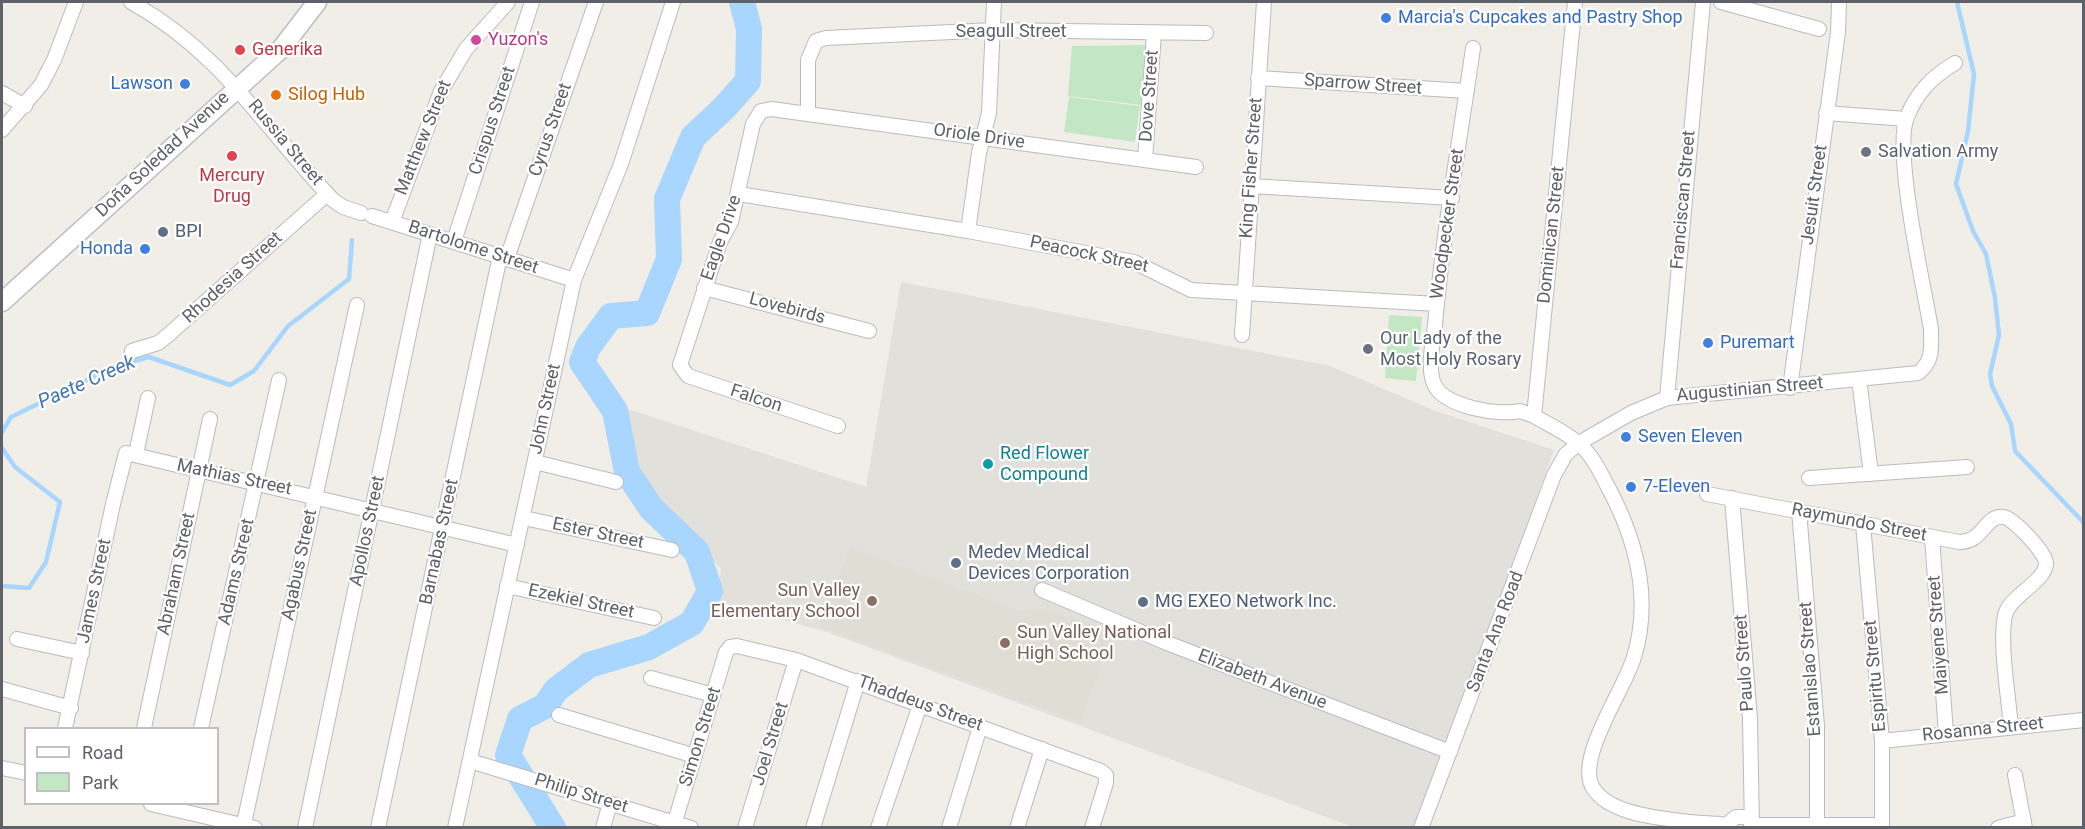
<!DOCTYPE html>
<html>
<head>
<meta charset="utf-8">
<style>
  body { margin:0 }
  #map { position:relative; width:2085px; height:829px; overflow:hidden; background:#f0eee6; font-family:Roboto,sans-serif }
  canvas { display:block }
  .frame { position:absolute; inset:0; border:3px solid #5e6167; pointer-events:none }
  .legend { position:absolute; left:24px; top:727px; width:195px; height:78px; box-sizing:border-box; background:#fff; border:2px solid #bfc0c2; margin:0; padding:8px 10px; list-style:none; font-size:18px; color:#5e6167 }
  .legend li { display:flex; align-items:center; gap:12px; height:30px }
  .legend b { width:30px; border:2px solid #bfc0c2 }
</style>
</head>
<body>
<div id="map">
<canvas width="2085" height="829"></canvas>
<div class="frame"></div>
<ul class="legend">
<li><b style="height:8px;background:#fff"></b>Road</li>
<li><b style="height:16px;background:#c3e7c5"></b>Park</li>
</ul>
</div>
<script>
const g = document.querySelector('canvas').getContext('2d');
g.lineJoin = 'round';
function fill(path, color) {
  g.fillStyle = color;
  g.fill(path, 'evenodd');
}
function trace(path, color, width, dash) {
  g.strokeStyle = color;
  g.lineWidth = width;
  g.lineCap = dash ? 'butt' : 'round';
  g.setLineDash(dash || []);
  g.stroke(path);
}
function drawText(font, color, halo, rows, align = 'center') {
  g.font = font + ' Roboto,sans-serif';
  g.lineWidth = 4.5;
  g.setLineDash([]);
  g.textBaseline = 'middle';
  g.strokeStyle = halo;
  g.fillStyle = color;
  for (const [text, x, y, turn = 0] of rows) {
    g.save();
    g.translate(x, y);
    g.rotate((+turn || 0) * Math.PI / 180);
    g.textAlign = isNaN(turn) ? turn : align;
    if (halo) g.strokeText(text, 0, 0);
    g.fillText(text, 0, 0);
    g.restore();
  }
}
fill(new Path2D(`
  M901,282L1330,366L1433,410L1554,450L1417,827H1353L827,632L715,601L721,569L632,472L619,406L866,487Z`), '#e2e0db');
fill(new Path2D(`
  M851,548L1013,609L1050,611L1113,630L1080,722L818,626Z`), '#e0ddd4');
fill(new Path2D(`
  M1146,45L1141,105L1068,96L1072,46Z
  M1069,97L1140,106L1135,142L1064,132Z
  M1389,315L1422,317L1416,381L1385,378Z`), '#c3e7c5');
trace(new Path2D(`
  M1957,2L1974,74L1968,131L1956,184L1973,231L1986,254L1995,298L1999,335L1990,374L1992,386L2011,424L2015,451L2084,523
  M2,432L11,417L118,365L149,357L230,385L254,371L288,326L349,279L352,240
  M2,448L15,467L60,502L46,562L29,588L2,586`), '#a8d6fe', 4.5);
trace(new Path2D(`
  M553,828L508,755L520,719L545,706L556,690L589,665L649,647L692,623L710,591L697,552L651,508L627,472L615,411L582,362L588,347L611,316L647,313L669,259L667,199L693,137L724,108L748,81L749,29L742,2`), '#a8d6fe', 26);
const street = new Path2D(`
  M131,2C225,55 262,126 333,200L343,207L361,213
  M1575,2L1534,416C1549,425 1568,433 1580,445C1593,456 1600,472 1608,487C1636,539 1652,598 1634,657C1625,689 1575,758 1593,788C1610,815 1661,818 1690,822C1702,824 1719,821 1730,828
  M1721,2L1819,29
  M1473,48C1460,140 1443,232 1435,325C1433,343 1427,367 1434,384C1444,407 1499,416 1520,411L1534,416
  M1258,78L1467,91
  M2,93L25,106
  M1826,113L1906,119
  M808,114V60L816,41L826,38L993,30L1206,33
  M2,130L41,85L54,60L76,2
  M1145,160L1154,33
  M1251,186L1452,198
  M739,194L968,231L1134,262L1191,290L1437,304
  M372,216L574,280
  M392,222L441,91L466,49L508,2
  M968,231L979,153L989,113L994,2
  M454,241L532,2
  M507,258L596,2
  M704,288L869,331
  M1242,335L1264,2
  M132,351L158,343L167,336L327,194
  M1859,379L1871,474
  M1790,388L1838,32L1839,2
  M1667,398L1703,2
  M838,426L688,376L680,365L720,242L731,222L753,124L761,111L771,109L1196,167
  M136,454L148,398
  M535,462L616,482
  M1809,478L1967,467
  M1707,494L1959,542C1983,543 1985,514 2004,517C2014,519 2046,553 2046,563C2046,581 2013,594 2006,612C1998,636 2009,700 2011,727
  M1732,498L1750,719L1752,828
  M1799,511L1817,726V828
  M524,518L672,550
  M1863,524L1882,741V828
  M1932,537L1946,734
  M507,586L654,618
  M1042,590L1167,643L1450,752
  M17,639L82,653
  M651,678L713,695
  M2,689L71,708
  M559,715L695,756
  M65,728L113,504L126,453L517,545
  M144,728L210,419
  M201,728L279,380
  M1882,741L2084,720
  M470,761L691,828
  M2,768L26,773
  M2015,775L2025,828
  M151,804L255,828
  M1726,825L1736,817H1751
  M1751,825H1882
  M243,828L357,305
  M305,828L430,234
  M378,828L500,256
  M455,828L574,280L621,164L673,2
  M603,828L610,803
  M673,828L726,652L730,647L737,646L796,660L1101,771L1106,775V783L1092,828
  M745,828L796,660
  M813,828L858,681
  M878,828L920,705
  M949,828L980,727
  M1017,828L1042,749
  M1421,828L1554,475L1566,454L1579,443L1631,413L1667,398L1918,373C1934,361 1931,347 1931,329C1924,287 1893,151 1907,117C1917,92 1932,77 1955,63
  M1998,828L2024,821`);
const secondary = new Path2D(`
  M2,302L281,49L317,2`);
trace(street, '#b9bbc0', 16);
trace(secondary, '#babcc2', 21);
trace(street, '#fff', 14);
trace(secondary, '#fff', 18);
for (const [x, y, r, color] of [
  [1386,18,6,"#3f7fe0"],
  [476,40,6,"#d1479c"],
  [240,50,6,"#e0444e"],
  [185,84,6,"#3f7fe0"],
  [276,95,6,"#e8710a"],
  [1866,152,6,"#6b7280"],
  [232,156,6,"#e0444e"],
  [163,232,6,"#5c6f8a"],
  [145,249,6,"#3f7fe0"],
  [1708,343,6,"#3f7fe0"],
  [1368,349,6,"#6b7280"],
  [1626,437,6,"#3f7fe0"],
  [988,464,6,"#0f9aa8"],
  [1631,487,6,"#3f7fe0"],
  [956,563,6,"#5c6f8a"],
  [872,601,6,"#8d6e63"],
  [1143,602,6,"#5c6f8a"],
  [1005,643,6,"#8d6e63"]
]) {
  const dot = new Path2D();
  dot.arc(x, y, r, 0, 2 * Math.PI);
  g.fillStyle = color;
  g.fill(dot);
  trace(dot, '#fff', 2);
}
drawText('18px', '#366cbe', '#fff', [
  ["Marcia's Cupcakes and Pastry Shop",1398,18],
  ["Lawson",173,84,"right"],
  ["Honda",133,249,"right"],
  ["Puremart",1720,343],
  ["Seven Eleven",1638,437],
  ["7-Eleven",1643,487]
], 'left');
drawText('18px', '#5e6167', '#fff', [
  ["Seagull Street",1011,32],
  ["Sparrow Street",1363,85,4],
  ["Dove Street",1150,96,-86],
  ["Crispus Street",493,121,-72],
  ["Cyrus Street",551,130,-71],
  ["Oriole Drive",979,137,8],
  ["Matthew Street",424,138,-68],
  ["Russia Street",285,143,50],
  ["Doña Soledad Avenue",163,155,-43],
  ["King Fisher Street",1252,168,-86],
  ["Jesuit Street",1815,195,-82],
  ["Franciscan Street",1684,200,-85],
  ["Woodpecker Street",1448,224,-82],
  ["Dominican Street",1552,235,-84],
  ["Eagle Drive",722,238,-71],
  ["Bartolome Street",473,248,18],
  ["Peacock Street",1089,255,12],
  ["Rhodesia Street",233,278,-42],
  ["Lovebirds",787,309,15],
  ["Augustinian Street",1750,390,-5],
  ["Falcon",756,399,18],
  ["John Street",546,409,-78],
  ["Mathias Street",234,478,12],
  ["Raymundo Street",1859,523,11],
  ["Apollos Street",368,531,-78],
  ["Ester Street",598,534,12],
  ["Barnabas Street",440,542,-78],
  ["Agabus Street",300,565,-78],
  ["Adams Street",237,572,-77],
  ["Abraham Street",177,574,-78],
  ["James Street",95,591,-78],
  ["Ezekiel Street",581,602,12],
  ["Santa Ana Road",1496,632,-69],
  ["Maiyene Street",1939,635,-94],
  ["Paulo Street",1745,663,-94],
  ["Estanislao Street",1811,669,-94],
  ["Espiritu Street",1876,676,-95],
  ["Elizabeth Avenue",1262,680,21],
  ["Thaddeus Street",920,704,20],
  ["Rosanna Street",1983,730,-6],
  ["Simon Street",701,737,-73],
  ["Joel Street",771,744,-73],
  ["Philip Street",581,794,17]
]);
drawText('18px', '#b23c85', '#fff', [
  ["Yuzon's",488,40]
], 'left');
drawText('18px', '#be3a42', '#fff', [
  ["Generika",252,50],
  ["Mercury",232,176,"center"],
  ["Drug",232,197,"center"]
], 'left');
drawText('18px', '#c56008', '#fff', [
  ["Silog Hub",288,95]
], 'left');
drawText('18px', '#5b616d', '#fff', [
  ["Salvation Army",1878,152],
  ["Our Lady of the",1380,339],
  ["Most Holy Rosary",1380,360]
], 'left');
drawText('18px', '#4e5e75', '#fff', [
  ["BPI",175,232],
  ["Medev Medical",968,553],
  ["Devices Corporation",968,574],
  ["MG EXEO Network Inc.",1155,602]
], 'left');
drawText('18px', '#0d838f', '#fff', [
  ["Red Flower",1000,454],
  ["Compound",1000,475]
], 'left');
drawText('18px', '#785e54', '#fff', [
  ["Sun Valley",860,591],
  ["Elementary School",860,612],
  ["Sun Valley National",1017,633,"left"],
  ["High School",1017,654,"left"]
], 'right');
drawText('italic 20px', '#4376b1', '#fff', [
  ["Paete Creek",87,383,-24]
]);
</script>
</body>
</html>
